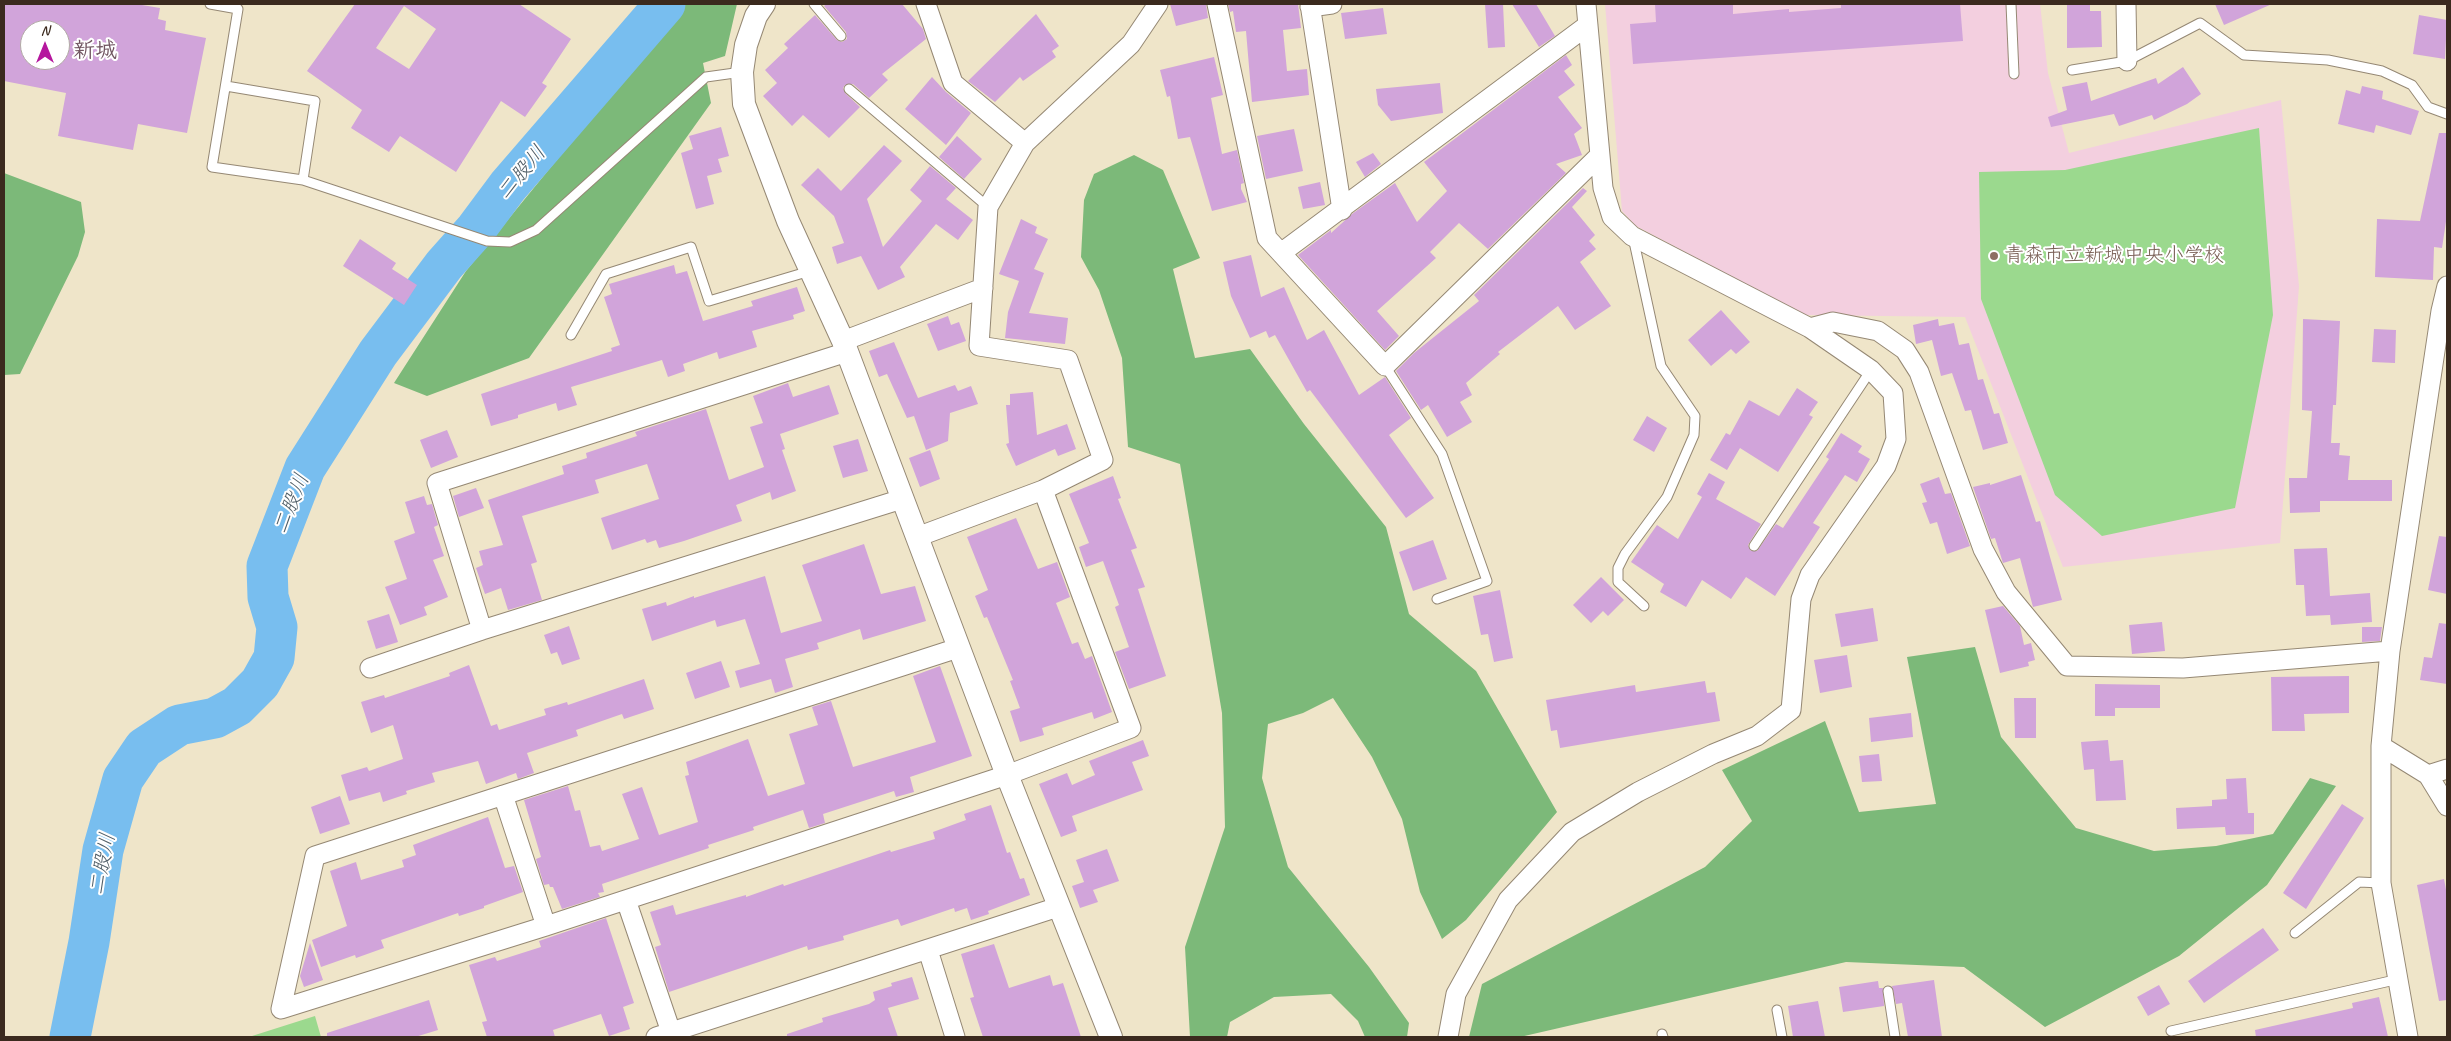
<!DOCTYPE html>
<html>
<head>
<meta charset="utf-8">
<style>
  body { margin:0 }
  #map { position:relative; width:2451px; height:1041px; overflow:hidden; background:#efe5c9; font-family:Caveat,sans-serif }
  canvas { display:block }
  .frame { position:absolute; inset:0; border:5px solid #3b2a1e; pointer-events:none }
  .north { position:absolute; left:20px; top:20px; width:50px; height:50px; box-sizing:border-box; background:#fff; border:1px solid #b1aaa5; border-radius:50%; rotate:0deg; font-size:14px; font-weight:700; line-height:20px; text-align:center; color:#3b2a1e }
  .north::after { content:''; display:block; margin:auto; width:18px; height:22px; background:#b5179e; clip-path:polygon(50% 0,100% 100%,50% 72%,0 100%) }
</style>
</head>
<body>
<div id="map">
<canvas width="2451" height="1041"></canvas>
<div class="frame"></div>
<div class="north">N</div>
</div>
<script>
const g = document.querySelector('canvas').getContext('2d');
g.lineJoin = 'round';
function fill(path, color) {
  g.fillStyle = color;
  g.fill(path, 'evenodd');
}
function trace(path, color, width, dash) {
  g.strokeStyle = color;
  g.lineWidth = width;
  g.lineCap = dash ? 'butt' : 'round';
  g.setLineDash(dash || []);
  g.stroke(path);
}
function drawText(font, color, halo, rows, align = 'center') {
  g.font = font + ' Caveat,"Klee One",sans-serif';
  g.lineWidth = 4;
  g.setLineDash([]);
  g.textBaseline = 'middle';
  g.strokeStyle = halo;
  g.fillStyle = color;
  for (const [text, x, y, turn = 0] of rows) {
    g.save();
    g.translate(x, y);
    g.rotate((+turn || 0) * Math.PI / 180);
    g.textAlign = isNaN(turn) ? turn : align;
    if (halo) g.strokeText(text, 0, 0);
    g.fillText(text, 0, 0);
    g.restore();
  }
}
fill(new Path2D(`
  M1605,4H2040L2048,73L2069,153L2281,100L2299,286L2280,543L2063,567L1965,317L1804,315L1636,226L1622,211Z`), '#f3cfdf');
fill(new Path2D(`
  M2259,128L2273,315L2235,508L2102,536L2055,495L1981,299L1979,172L2065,170Z
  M315,1016L321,1037H252V1036Z`), '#9bd98e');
fill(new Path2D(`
  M684,4H737L725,56L703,63L711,103L529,358L427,396L394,383L466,271Z
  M1134,155L1163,170L1200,258L1173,269L1195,358L1250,349L1304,424L1386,527L1409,614L1476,671L1557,812L1466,920L1442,939L1420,892L1402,819L1372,757L1333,698L1303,713L1268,724L1262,778L1288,867L1369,967L1409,1023L1407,1037H1365L1358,1021L1331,994L1274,997L1230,1022L1227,1037H1190L1185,947L1225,827L1222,713L1180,464L1128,447L1122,358L1099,290L1081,257L1084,200L1094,174Z
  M4,173L81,202L85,232L78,256L20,374L4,375Z
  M1975,647L2001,737L2076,828L2154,851L2216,846L2273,834L2310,778L2336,786L2267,885L2179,956L2045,1027L1964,967L1846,962L1520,1037H1469L1482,984L1705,867L1752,821L1722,770L1825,721L1859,812L1936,804L1907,657Z`), '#7cb979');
trace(new Path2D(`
  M70,1037L89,942L103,850L123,779L144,748L179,725L215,718L237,706L260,683L274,658L277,627L268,597L267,566L305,468L378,353L444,265L476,229L508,186L665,4`), '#78beef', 41);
fill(new Path2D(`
  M4,4H136L160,8L158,19L166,21L165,30L206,38L187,133L138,124L133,150L58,136L66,93L4,81ZM30,30H60V60H30Z
  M355,4H519L571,39L542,83L547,86L525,117L501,101L456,172L400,136L389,152L351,128L362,110L307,71ZM404,6L436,29L409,69L376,48Z
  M827,4H902L923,29L926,39L882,74L888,80L869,98L853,84L845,85L843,88L845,93L860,107L829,138L803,115L792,126L763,96L777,83L765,70L788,48L784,44L815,15L837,40L842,42L847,39L846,32L824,6Z
  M1170,4H1206L1208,18L1176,26Z
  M1228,4H1298L1301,28L1283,30L1287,71L1307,69L1309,95L1252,102L1246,31L1236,32L1233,11L1230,12Z
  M1485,4H1503L1505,47L1488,48Z
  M1512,4H1536L1555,36L1539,47Z
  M1655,4H1733V14L1789,9V12L1841,8V4H1960L1963,41L1633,64L1630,24L1656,22Z
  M2067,4H2090V11H2101L2102,47L2067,48Z
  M2215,4H2272L2224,25Z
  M1383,8L1387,34L1345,39L1341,13Z
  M1036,14L1059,46L1052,51L1056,57L1023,81L1020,77L995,102L968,81Z
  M2419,15L2447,20L2445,59L2413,54Z
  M1566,55L1572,65L1564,71L1575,85L1558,97L1582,128L1574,134L1582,155L1556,164L1566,173L1488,249L1459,223L1430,252L1436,258L1377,311L1399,336L1385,350L1298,255L1331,230V233L1352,214L1395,183L1417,222L1447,191L1424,162Z
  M1214,57L1223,95L1211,98L1222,154L1237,150L1244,183L1241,184V189L1247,202L1212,211L1190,137L1178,139L1170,96L1167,97L1160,70Z
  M2183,67L2201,94L2187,104L2154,120L2152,115L2119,126L2114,114L2051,127L2048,117L2067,110L2062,87L2087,82L2091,101L2156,78L2158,84Z
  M932,77L946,92L971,113L946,145L905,109Z
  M1440,83L1443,113L1391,121L1378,105L1376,89Z
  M2362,86L2383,91L2382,99L2419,111L2411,135L2376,125L2374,133L2338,124L2346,90L2360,94Z
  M721,127L729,156L718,159L722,172L707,176L714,204L696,209L681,153L693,149L689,136Z
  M1294,129L1303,171L1266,179L1257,136Z
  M2439,133H2447V215L2442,248L2434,247L2433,280L2375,277L2377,219L2420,221Z
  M957,136L982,159L964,179L939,157Z
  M884,145L902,161L867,199L883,247L922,201L910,190L930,166L956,188L946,199L973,220L958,240L936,224L900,267L905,277L878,290L861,256L837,264L832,247L844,243L834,216L801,185L818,168L841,191Z
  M1373,153L1381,164L1365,177L1356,162Z
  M1320,182L1325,205L1303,209L1298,187Z
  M1583,188L1587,191L1572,207L1595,235L1589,241L1596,249L1580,262L1611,306L1575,330L1558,306L1498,352L1500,354L1466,383L1472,395L1460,402L1472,422L1447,437L1428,405L1421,410L1396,371L1414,353L1479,301L1474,295Z
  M1021,219L1037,227L1035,233L1048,239L1034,269L1044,273L1029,313L1068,318L1065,344L1005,338L1008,312L1019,281L999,274Z
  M360,239L396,263L392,269L417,285L404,305L343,266Z
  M1251,255L1261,297L1284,287L1307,340L1324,330L1359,395L1385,377L1411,418L1389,435L1434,498L1406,518L1310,390L1307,392L1275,335L1269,338L1266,331L1250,338L1231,296L1223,262Z
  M674,265L676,274L687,271L703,321L753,306L751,301L797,287L805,311L793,315L794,319L752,331L757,347L719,359L717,352L683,364L685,371L668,377L662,360L571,387L577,405L558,411L556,403L518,415V418L491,426L481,394L612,351L611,348L620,345L604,297L612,294L609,284Z
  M1721,310L1750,342L1736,354L1731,349L1711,366L1688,340Z
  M948,316L951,325L959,322L966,341L938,351L927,324Z
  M1938,319L1939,326L1954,323L1959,345L1969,343L1978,380L1983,379L1994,414L1999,413L2008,443L1983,450L1971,410L1965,411L1952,373L1941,376L1932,340L1916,344L1913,325Z
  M2303,319L2340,321L2336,405H2333L2331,443H2340L2339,455L2350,456L2348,480H2392V501H2320V512L2290,513L2289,478H2307L2312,411L2302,410Z
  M2374,329L2396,330L2395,363L2372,362Z
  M894,342L918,398L955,385L958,391L971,386L978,404L950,413L948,441L926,450L914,416L907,418L887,374L879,377L869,351Z
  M788,383L793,397L829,385L839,414L780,434L785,449L782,450L796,491L772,500L770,492L736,505L742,521L684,541L659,548L656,540L647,543L645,539L612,550L601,518L659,499L647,464L595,480L599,493L522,516L537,562L531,564L542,600L508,610L501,588L485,594L476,568L483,565L479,551L503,545L488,500L564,474L562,466L587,458L586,453L637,436L635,432L706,409L729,480L764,467L750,427L763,423L753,396Z
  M1797,388L1818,402L1809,415L1813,417L1778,472L1740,448L1727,470L1710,460L1726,433L1730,435L1749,400L1779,416Z
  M1033,392L1037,435L1067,424L1076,449L1058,456L1055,449L1016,466L1006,444L1009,443L1006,405H1010V394Z
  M1647,416L1667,428L1654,452L1633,440Z
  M447,430L458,457L431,468L420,440Z
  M1841,433L1862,446L1858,452L1870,459L1857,482L1845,475L1813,523L1820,527L1775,596L1746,577L1731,599L1702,580L1686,607L1660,592L1664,584L1631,562L1657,525L1678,539L1702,497L1697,494L1709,473L1725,482L1716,499L1761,524L1748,545L1751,551H1757L1776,524L1783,528L1829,459L1826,457Z
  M858,439L868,471L843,478L833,446Z
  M930,450L940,479L920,487L909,458Z
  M2021,475L2036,522L2040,521L2062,600L2033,607L2020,558L2003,563L1995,538L1991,539L1973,487L1990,483V485Z
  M1113,476L1121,498L1118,499L1137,548L1131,550L1145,587L1138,589L1166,676L1129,689L1115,652L1129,647L1115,607L1119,605L1103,561L1086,567L1079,547L1089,543L1069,494Z
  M1939,477L1945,494L1951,493L1970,546L1947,554L1937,522L1930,524L1922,503L1927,502L1920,484Z
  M476,488L484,508L459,517L453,496Z
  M424,496L427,505L432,504L438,525L434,527L444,556L433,560L448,597L424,607L427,615L400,625L385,587L407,579L394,541L415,533L405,502Z
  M1016,518L1038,569L1057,562L1070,597L1056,603L1072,644L1078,642L1085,659L1092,656L1112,712L1094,719L1092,712L1042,728L1044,735L1020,742L1010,711L1020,708L1010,681L1013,680L987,617L984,618L975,596L988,590L967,537Z
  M2439,536L2447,537V594L2428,590Z
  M1433,540L1447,579L1413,591L1399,552Z
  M864,544L881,594L915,586L926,621L863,640L860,629L817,643L819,649L785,659L793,687L775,693L771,679L740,688L735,671L760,664L745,619L717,627L715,620L652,641L642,609L666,602L667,606L694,596V598L765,576L781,633L822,621L802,565Z
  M2327,548L2330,596L2370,593L2372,622L2331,625L2330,615L2306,616L2304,585H2296L2294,549Z
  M1601,577L1624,600L1608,616L1603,611L1591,623L1573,605Z
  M1500,590L1513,658L1494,662L1488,634L1481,635L1473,596Z
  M2003,606L2020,626L2024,645L2031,643L2035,660L2028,662L2029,666L2000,673L1985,610Z
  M1873,608L1878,641L1841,647L1835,614Z
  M389,614L398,642L376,649L367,621Z
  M2162,622L2165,651L2132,654L2129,625Z
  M2439,623L2447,624V684L2420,680L2424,657L2432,658Z
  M569,626L580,659L562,665L557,652L551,654L544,635Z
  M2362,627H2382L2380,641L2362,642Z
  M1847,655L1852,687L1820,693L1814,660Z
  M721,661L730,687L695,699L686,673Z
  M469,665L491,726L497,724L499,730L546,715L544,709L567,702L568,705L644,679L654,709L624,719L622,714L576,730L578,736L527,753L534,773L518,779L516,773L486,784L478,761L432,773L435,782L406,791L407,794L383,802L380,792L349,801L341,775L367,767L369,771L403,759L393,725L371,733L361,702L384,695L385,698L450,676L449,673Z
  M940,666L972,756L910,777L914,792L896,797L894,791L823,814L825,823L809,828L803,810L753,827L754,830L708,845L709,848L602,884L604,892L598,893L600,897L562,909L553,887H550L549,884L544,885L536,859L541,857L524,800L568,786L575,811L580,810L590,847L600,845L602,851L639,839L622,794L642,787L659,835L698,822L685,776L689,775L686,762L748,739L768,796L805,784L789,734L818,725L812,707L831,701L853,767L936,742L913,676Z
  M2349,676V713L2304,714L2305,731H2272L2271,677Z
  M1705,681L1707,693L1715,692L1720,721L1560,748L1557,730L1551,731L1546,700L1635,685L1636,692Z
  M2095,684L2160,685V708H2115V716H2095Z
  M2014,698H2036V738H2015Z
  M1911,713L1913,737L1871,742L1869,718Z
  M1143,740L1149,756L1132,762L1143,790L1072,816L1077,831L1061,837L1039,784L1067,773L1072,785L1095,775L1089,761Z
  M2108,740L2110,761L2123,760L2126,800L2096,801L2094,769L2084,770L2081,742Z
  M1879,754L1882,781L1862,782L1859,756Z
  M2246,778L2248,813H2254V834L2226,835L2225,827L2177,829L2176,808L2212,806V800L2227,799L2226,779Z
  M340,796L350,824L320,834L311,807Z
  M2342,804L2364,818L2306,909L2283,893Z
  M991,805L1007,853L1010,852L1020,879L1024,878L1030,895L988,911L989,914L971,920L967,908L955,912L954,908L901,926L898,919L843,936L844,940L808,950L807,946L669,992L655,947L661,945L650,912L673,905L676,915L746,895V897L783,884L784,886L890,850L891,852L935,839L933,832L966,820L964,814Z
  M488,817L505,868L514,866L523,892L484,906V908L459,916L458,913L381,940L384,948L356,958L355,955L321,967L312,940L347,926L330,871L356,862L361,880L404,867L402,860L416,855L413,845Z
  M1107,849L1119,881L1093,890L1098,902L1080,908L1072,886L1084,882L1076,860Z
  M2444,879L2447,895V1000L2439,1001L2417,885Z
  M606,918L634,1003L623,1007L630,1029L609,1036L601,1014L553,1030L555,1037H487L482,1022L487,1021L469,965L495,957L497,961L541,947L539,941Z
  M2263,928L2279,950L2204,1003L2188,981Z
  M310,943L323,980L304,987L300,976Z
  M994,944L1009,988L1050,975L1053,986L1063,983L1081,1037H983L970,998L974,997L961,954Z
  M912,977L919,999L888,1008L898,1037H787V1034L823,1022L822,1018L869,1004L875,1000L873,992L892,986L891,983Z
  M1934,980L1942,1037H1908L1902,1003L1896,1004L1892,986Z
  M1878,981L1879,988H1883L1884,1006L1843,1012L1839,987Z
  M2159,985L2170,1004L2148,1016L2137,997Z
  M2379,997L2388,1037H2256L2255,1030L2353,1008L2352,1003Z
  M429,1000L438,1030L415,1037H327V1033Z
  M1818,1001L1825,1037H1793L1788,1006Z`), '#d1a4da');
const service = new Path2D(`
  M210,4L238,9L212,167L303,180
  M814,4L841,36
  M2011,4L2014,74
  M2072,70L2127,61L2200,23L2244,55L2328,60L2382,71L2412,85L2428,107L2447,114
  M226,86L315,101L303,180L487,241L510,242L536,230L706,77L742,72
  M849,89L988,207
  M1633,237L1661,366L1695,416L1694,435L1667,497L1625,554L1618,568V582L1644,606
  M571,335L606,274L691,247L709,301L810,271
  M1385,366L1442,454L1487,581L1437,599
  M1754,546L1871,370
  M2295,933L2359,882L2381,883
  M1888,991L1895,1037
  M1777,1010L1782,1037
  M2171,1031L2399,979
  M1662,1034L1663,1037`);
const minor = new Path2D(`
  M926,4L953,83L1025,143
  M1217,4L1267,238L1385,366L1599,156
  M1310,4L1342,210
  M2126,4L2127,61
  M1310,7L1332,4
  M1281,253L1588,25
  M1810,328L1833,322L1878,331L1905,350L1919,372L1983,549L2006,592L2067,666L2183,668L2390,651
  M843,341L983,288
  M917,537L1043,490L1103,460L1068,360L979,346L988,207L1025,143L1131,44L1158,4
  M482,630L437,483L847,352
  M958,648L315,856L281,1009L546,926L1007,775L1131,728L1043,490
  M370,668L482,630L902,499
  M2381,746L2428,775L2447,806
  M2428,775L2447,769
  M503,795L546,926
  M626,900L671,1032
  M928,950L955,1037
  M656,1037L1058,907
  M1448,1037L1456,994L1508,900L1572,832L1638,792L1713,754L1757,736L1791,710L1801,599L1810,575L1886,466L1896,439L1893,393L1871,370L1810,328L1632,236L1612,217L1603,188L1586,4
  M2408,1037L2381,883V746L2390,651L2441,311L2447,286`);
const tertiary = new Path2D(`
  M764,4L756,16L746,45L742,72L744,104L788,221L843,341L1007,775L1111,1037`);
trace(service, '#958874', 11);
trace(minor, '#958874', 21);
trace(tertiary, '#958874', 24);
trace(service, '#fff', 9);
trace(minor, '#fff', 19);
trace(tertiary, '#fff', 22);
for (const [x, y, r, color] of [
  [1994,256,5,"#8d6e63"]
]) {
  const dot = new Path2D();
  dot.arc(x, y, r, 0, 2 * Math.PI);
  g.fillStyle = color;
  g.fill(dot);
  trace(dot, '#fff', 2);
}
drawText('20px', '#785e54', '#fff', [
  ["青森市立新城中央小学校",2004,256]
], 'left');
drawText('italic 21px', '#505e67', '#fff', [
  ["二股川",522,173,-50],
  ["二股川",292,504,-68],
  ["二股川",103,864,-79]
]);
drawText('bold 22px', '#705560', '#fff', [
  ["新城",95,51]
]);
</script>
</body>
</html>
